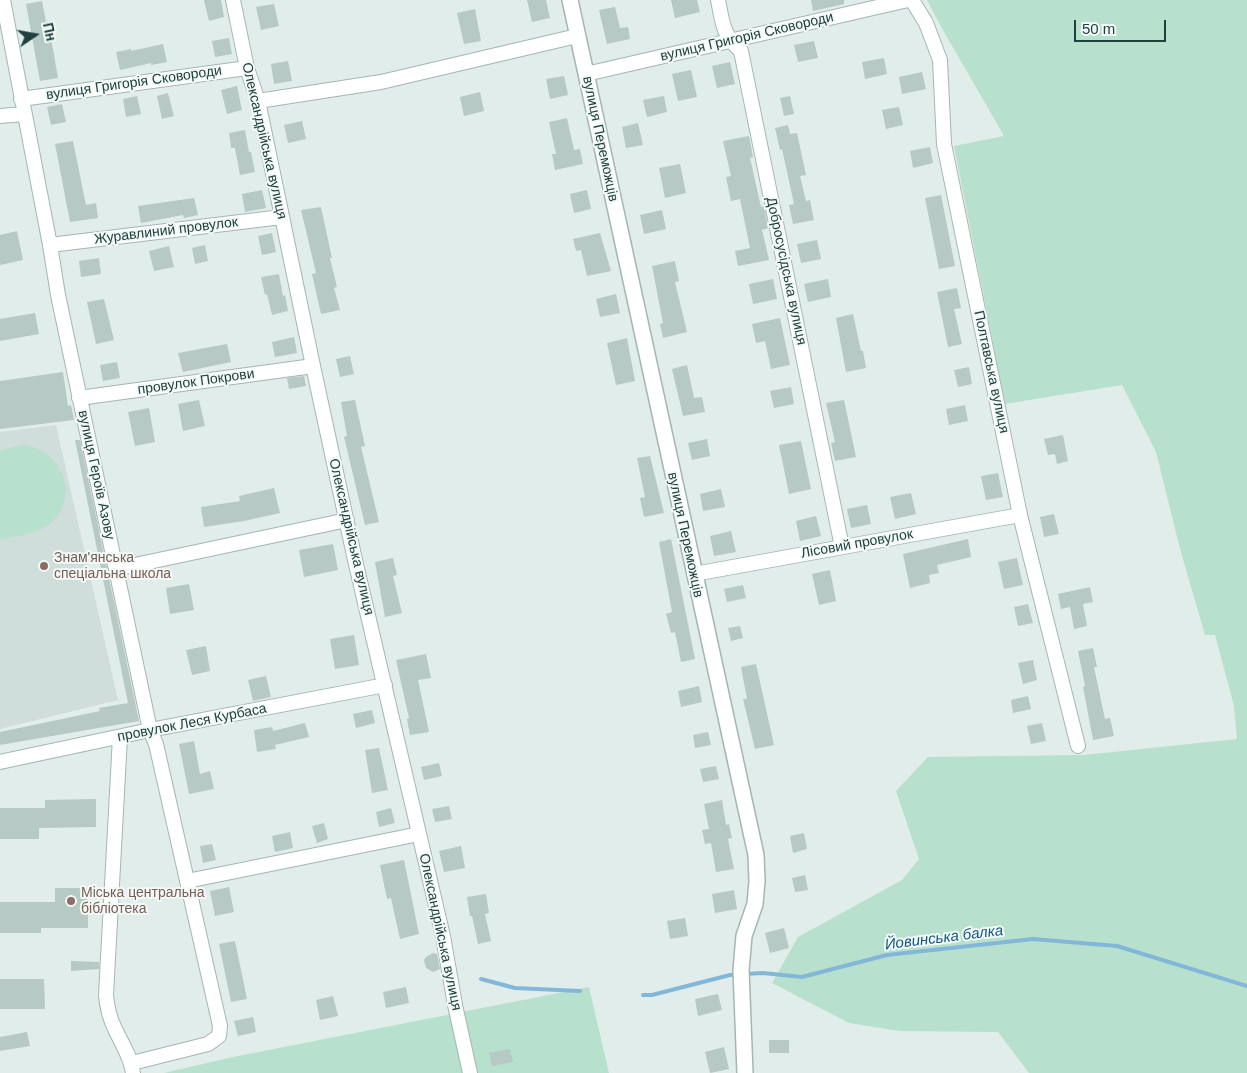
<!DOCTYPE html>
<html>
<head>
<meta charset="utf-8">
<style>
  body { margin:0 }
  #map { position:relative; width:1247px; height:1073px; overflow:hidden; background:#e1edeb; font-family:Helvetica,sans-serif }
  canvas { display:block }
  .north { position:absolute; left:10px; top:10px; width:50px; height:50px; -webkit-text-stroke:4px #f2f9f7; paint-order:stroke; rotate:78deg; font-size:14px; font-weight:700; line-height:20px; text-align:center; color:#1f403f }
  .north::after { content:''; display:block; margin:auto; width:18px; height:22px; background:#1f403f; clip-path:polygon(50% 0,100% 100%,50% 72%,0 100%) }
  .scale { position:absolute; left:1074px; top:20px; width:92px; height:22px; box-sizing:border-box; border:2px solid #1f403f; border-top:0; padding-left:6px; font-size:15px; line-height:18px; white-space:nowrap; color:#1f403f; -webkit-text-stroke:4px #f2f9f7; paint-order:stroke }
</style>
</head>
<body>
<div id="map">
<canvas width="1247" height="1073"></canvas>
<div class="north">Пн</div>
<div class="scale">50 m</div>
</div>
<script>
const g = document.querySelector('canvas').getContext('2d');
g.lineJoin = 'round';
function fill(path, color) {
  g.fillStyle = color;
  g.fill(path, 'evenodd');
}
function trace(path, color, width, dash) {
  g.strokeStyle = color;
  g.lineWidth = width;
  g.lineCap = dash ? 'butt' : 'round';
  g.setLineDash(dash || []);
  g.stroke(path);
}
function drawText(font, color, halo, rows, align = 'center') {
  g.font = font + ' Helvetica,sans-serif';
  g.lineWidth = 4;
  g.setLineDash([]);
  g.textBaseline = 'middle';
  g.strokeStyle = halo;
  g.fillStyle = color;
  for (const [text, x, y, turn = 0] of rows) {
    g.save();
    g.translate(x, y);
    g.rotate((+turn || 0) * Math.PI / 180);
    g.textAlign = isNaN(turn) ? turn : align;
    if (halo) g.strokeText(text, 0, 0);
    g.fillText(text, 0, 0);
    g.restore();
  }
}
fill(new Path2D(`
  M56,425L118,700L0,729V432Z`), '#cfdddb');
fill(new Path2D(`
  M927,0H1247V1073H1029L998,1032L899,1031L849,1023L772,983L798,937L902,880L919,859L896,791L928,757L1084,755L1237,739L1234,706L1215,635H1205L1180,549L1156,452L1122,385L1005,404L954,146L1004,136L940,25Z
  M24,445C64,450 82,500 48,525C35,535 15,536 0,539V450Z
  M589,987L609,1073H164L233,1057Z`), '#b7e1cc');
trace(new Path2D(`
  M745,974L763,973L802,977L887,955L1033,939L1117,946L1247,986
  M481,979L515,988L580,991
  M643,995H652L730,975H738`), '#82b7d9', 4);
fill(new Path2D(`
  M204,0H221L224,17L209,21Z
  M527,0H546L550,18L532,22Z
  M671,0H697L700,12L675,18Z
  M811,0H844V4L813,11Z
  M42,1L46,22L48,21L58,78L40,81L26,4Z
  M274,4L279,26L261,30L256,7Z
  M615,7L620,28L628,27L630,39L607,44L599,10Z
  M475,9L481,41L464,44L457,13Z
  M229,38L232,54L215,57L212,41Z
  M814,41L818,58L798,62L794,45Z
  M163,44L167,62L151,65V63L120,70L116,52L131,49V51Z
  M884,58L887,74L865,79L862,62Z
  M288,61L292,81L274,84L271,64Z
  M730,62L735,84L717,88L712,66Z
  M691,70L697,97L678,101L672,74Z
  M922,72L926,89L902,94L899,77Z
  M564,76L568,95L550,99L546,79Z
  M237,86L242,110L227,114L221,90Z
  M480,92L484,111L464,116L460,97Z
  M168,93L174,116L162,119L157,96Z
  M137,96L141,114L126,117L123,99Z
  M664,96L667,112L647,117L643,100Z
  M790,96L794,114L784,116L780,98Z
  M62,104L66,122L51,125L47,107Z
  M899,107L903,125L886,129L882,110Z
  M567,118L574,150L580,149L583,164L555,170L552,154H556L549,122Z
  M302,121L306,139L288,143L284,125Z
  M638,123L643,145L626,148L622,127Z
  M788,125L790,134L797,133L806,175L800,176L806,201L810,200L814,220L793,224L789,205L794,204L782,149L780,150L775,128Z
  M245,130L249,152H251L255,172L240,175L235,148H231L229,133Z
  M749,136L753,157L750,158L761,207L764,206L768,228L762,230L769,260L738,266L735,251L750,248L740,199L731,201L726,177L731,176L723,141Z
  M73,141L86,205L96,203L98,218L70,222L55,144Z
  M930,147L933,163L913,168L910,151Z
  M680,164L686,193L665,198L659,168Z
  M262,190L266,208L245,212L242,194Z
  M587,190L591,209L574,213L570,194Z
  M941,195L955,266L939,269L925,198Z
  M194,198L198,215L184,218L183,215L141,223L138,206Z
  M321,207L332,258H330L337,287L334,288L340,310L321,314L312,274L316,273L301,210Z
  M662,210L666,229L644,234L640,215Z
  M17,231L23,260L0,265V235Z
  M272,233L276,252L262,255L258,236Z
  M600,233L611,271L587,276L581,250L576,251L573,239Z
  M817,240L821,259L801,263L797,244Z
  M205,245L208,261L195,264L192,248Z
  M169,246L174,267L154,271L149,251Z
  M99,258L101,274L81,277L79,261Z
  M675,261L679,281L675,282L687,332L663,338L660,324L663,323L652,266Z
  M279,274L283,296L285,295L288,311L272,315L267,294L265,295L261,277Z
  M773,279L777,299L753,304L749,284Z
  M828,279L831,297L808,302L804,284Z
  M957,288L961,308L954,309L962,344L948,347L937,292Z
  M616,294L620,313L600,317L596,299Z
  M104,299L114,340L96,344L87,302Z
  M35,313L39,334L0,341V319Z
  M853,314L861,351H863L866,368L846,372L836,318Z
  M780,318L790,365L771,369L765,341L756,343L752,324Z
  M294,337L297,353L275,357L272,342Z
  M627,338L635,381L616,385L607,343Z
  M227,344L231,362L183,372L178,353Z
  M350,356L354,374L340,377L336,359Z
  M117,362L120,378L103,381L100,365Z
  M687,365L694,398L702,397L705,412L683,416L672,369Z
  M969,367L972,384L958,387L954,370Z
  M63,372L68,406L71,405L74,420L0,429V381Z
  M304,376L306,386L289,389L287,378Z
  M791,387L794,404L774,408L770,391Z
  M199,400L205,426L183,431L178,404Z
  M355,400L365,446L361,447L379,522L365,525L344,437L347,436L341,402Z
  M844,400L856,457L835,461L831,443L835,442L826,403Z
  M965,405L968,421L949,425L946,409Z
  M149,408L155,442L135,446L128,412Z
  M1063,435L1068,461L1057,464L1055,454L1048,455L1044,439Z
  M707,439L710,456L692,460L688,443Z
  M75,440H80L139,721L0,745V732L100,711L99,708L128,703Z
  M801,441L811,489L789,494L779,445Z
  M650,456L664,513L644,517L640,498L645,497L637,458Z
  M998,473L1003,497L986,500L981,476Z
  M274,488L280,513L244,521L204,527L201,507L240,501L239,496Z
  M721,489L725,507L703,511L700,494Z
  M911,493L916,514L895,519L890,497Z
  M867,505L871,524L851,528L847,509Z
  M1054,514L1059,534L1044,537L1040,517Z
  M816,516L821,536L800,541L796,521Z
  M731,531L736,552L714,556L710,536Z
  M671,539L695,659L681,662L675,632L671,633L666,614L672,612L659,542Z
  M968,539L971,557L937,565L939,573L929,575L930,583L910,588L903,554Z
  M333,544L338,570L304,577L299,550Z
  M393,558L397,575L393,576L402,613L385,617L375,562Z
  M1017,558L1023,585L1004,589L998,562Z
  M830,570L836,601L819,605L812,574Z
  M189,584L194,610L170,614L166,588Z
  M743,585L746,598L727,602L724,589Z
  M1090,587L1093,602L1083,604L1087,626L1074,629L1070,607L1061,609L1058,594Z
  M1028,604L1033,623L1018,626L1014,607Z
  M740,626L743,638L731,641L728,628Z
  M354,635L359,665L335,669L330,639Z
  M206,646L210,671L192,675L186,650Z
  M1093,648L1097,667H1094L1105,719L1110,718L1114,736L1093,740L1083,687L1085,686L1078,651Z
  M426,654L431,678L418,680L429,732L410,735L407,719L409,718L396,660Z
  M1033,660L1037,680L1023,684L1018,663Z
  M756,664L774,745L755,749L743,699H747L741,667Z
  M266,676L271,697L253,701L248,680Z
  M699,686L702,702L681,707L678,691Z
  M1028,696L1031,709L1013,713L1011,700Z
  M372,710L375,723L356,728L353,714Z
  M305,723L309,737L275,745L276,749L257,752L254,730L272,727L273,731Z
  M1042,723L1046,741L1031,744L1027,726Z
  M708,732L711,745L695,748L693,735Z
  M194,741L200,774L210,771L214,789L189,794L179,744Z
  M379,748L388,790L372,793L365,750Z
  M439,763L442,776L424,780L421,767Z
  M716,766L719,779L703,782L700,769Z
  M96,799V827L39,828V839H0V808H45V800Z
  M722,800L726,825L729,824L732,838L728,839L734,869L716,872L711,843L705,844L702,830L709,829L704,804Z
  M449,806L452,819L435,822L432,809Z
  M391,808L395,823L379,827L376,812Z
  M324,823L328,839L317,843L312,826Z
  M290,832L293,848L275,852L272,836Z
  M804,833L807,849L793,853L790,836Z
  M212,844L216,860L203,863L200,846Z
  M461,846L465,868L444,872L439,851Z
  M404,860L419,934L400,939L391,898L387,899L380,865Z
  M805,875L808,890L795,892L792,878Z
  M229,887L234,912L215,916L210,891Z
  M55,888H88V928H41V933H0V902H55Z
  M734,890L737,909L715,913L712,894Z
  M486,894L489,913L485,914L491,941L478,944L472,916H470L467,897Z
  M685,918L688,936L670,939L667,921Z
  M784,928L789,948L770,953L765,933Z
  M235,941L247,999L231,1002L219,944Z
  M433,953L437,954L440,969L433,972L426,968L424,960L426,957Z
  M71,961L99,962V969L71,971Z
  M0,979H44L45,1009H0Z
  M406,987L409,1003L386,1008L383,992Z
  M718,994L722,1010L698,1016L695,999Z
  M333,996L338,1016L320,1020L316,1000Z
  M253,1017L256,1032L238,1036L234,1021Z
  M27,1032L30,1046L0,1051V1037Z
  M769,1040H789V1053H769Z
  M724,1047L729,1069L710,1073L705,1052Z
  M510,1049L513,1062L492,1066L489,1053Z`), '#b6c9c5');
const minor = new Path2D(`
  M3,0L50,245L58,295L150,730L156,744L220,1026L219,1036L208,1044L132,1063
  M233,0L247,68L258,101L313,366L355,560L443,936L455,1005L470,1073
  M718,0C723,24 722,34 741,51L842,547
  M912,0L926,23L940,60L944,144L1020,515L1078,746
  M586,74L908,0
  M21,99L247,68
  M258,101L381,82L577,36
  M0,116L24,114
  M50,245L282,217
  M79,398L313,366
  M116,569L347,520
  M694,574L1020,515
  M120,737L106,995C107,1007 110,1019 115,1029C122,1044 131,1057 133,1073
  M0,762L150,730L385,685
  M187,881L419,834`);
const tertiary = new Path2D(`
  M570,0L756,855L757,881L755,904L744,936L741,970L745,1073`);
trace(minor, '#a3b6b4', 16);
trace(tertiary, '#a3b6b4', 18);
trace(minor, '#fff', 14);
trace(tertiary, '#fff', 15);
for (const [x, y, r, color] of [
  [44,566,5,"#8d6e63"],
  [71,901,5,"#8d6e63"]
]) {
  const dot = new Path2D();
  dot.arc(x, y, r, 0, 2 * Math.PI);
  g.fillStyle = color;
  g.fill(dot);
  trace(dot, '#f2f9f7', 2);
}
drawText('14px', '#1f403f', '#f2f9f7', [
  ["вулиця Григорія Сковороди",747,37,-13],
  ["вулиця Григорія Сковороди",134,83,-8],
  ["вулиця Переможців",600,139,78],
  ["Олександрійська вулиця",264,141,77],
  ["Журавлиний провулок",166,231,-7],
  ["Добросусідська вулиця",786,271,78],
  ["Полтавська вулиця",991,372,78],
  ["провулок Покрови",196,382,-8],
  ["вулиця Героїв Азову",96,475,78],
  ["вулиця Переможців",685,535,78],
  ["Олександрійська вулиця",351,537,77],
  ["Лісовий провулок",857,544,-10],
  ["провулок Леся Курбаса",192,723,-11],
  ["Олександрійська вулиця",440,932,78]
]);
drawText('14px', '#785e54', '#f2f9f7', [
  ["Знам'янська",54,558],
  ["спеціальна школа",54,574],
  ["Міська центральна",81,893],
  ["бібліотека",81,909]
], 'left');
drawText('italic 15px', '#125684', '#f2f9f7', [
  ["Йовинська балка",944,938,-7]
]);
</script>
</body>
</html>
